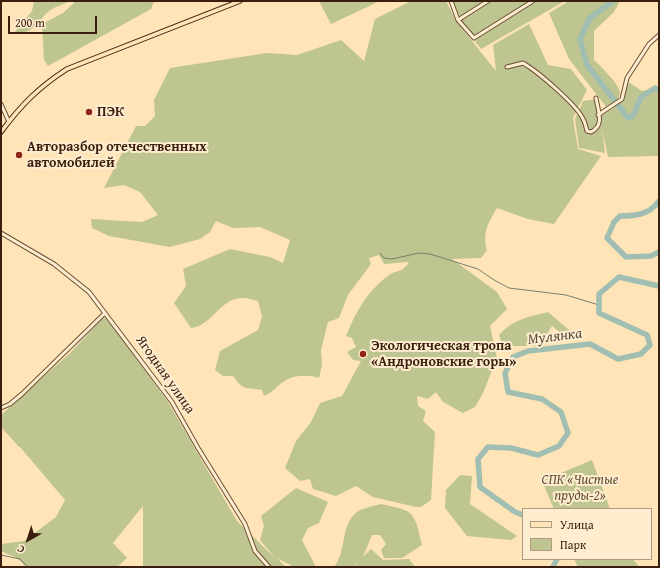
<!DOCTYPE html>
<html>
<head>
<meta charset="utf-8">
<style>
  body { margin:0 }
  #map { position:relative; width:660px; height:568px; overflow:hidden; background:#ffe4b7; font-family:"Gentium Book Plus",serif }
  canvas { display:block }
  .frame { position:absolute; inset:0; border:2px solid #3a1e0e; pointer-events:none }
  .legend { position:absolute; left:522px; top:508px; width:130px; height:52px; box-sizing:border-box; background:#ffedd0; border:1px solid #b09a82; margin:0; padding:5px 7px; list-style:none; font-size:12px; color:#3a1e0e }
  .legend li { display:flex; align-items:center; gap:8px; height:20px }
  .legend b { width:20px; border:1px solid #b09a82 }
  .north { position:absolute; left:8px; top:520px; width:40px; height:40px; -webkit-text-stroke:3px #ffedd0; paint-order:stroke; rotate:219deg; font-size:11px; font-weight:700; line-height:16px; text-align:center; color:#3a1e0e }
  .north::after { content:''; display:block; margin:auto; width:14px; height:18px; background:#3a1e0e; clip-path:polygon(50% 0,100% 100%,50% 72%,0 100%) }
  .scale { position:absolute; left:8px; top:16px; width:89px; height:18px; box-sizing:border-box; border:2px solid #3a1e0e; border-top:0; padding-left:5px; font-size:12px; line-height:14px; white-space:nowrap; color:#3a1e0e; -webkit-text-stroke:3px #ffedd0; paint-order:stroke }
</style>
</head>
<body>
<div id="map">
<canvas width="660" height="568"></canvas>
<div class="frame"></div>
<ul class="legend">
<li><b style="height:5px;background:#ffe4b7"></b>Улица</li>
<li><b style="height:11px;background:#bec590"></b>Парк</li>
</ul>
<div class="north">С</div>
<div class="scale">200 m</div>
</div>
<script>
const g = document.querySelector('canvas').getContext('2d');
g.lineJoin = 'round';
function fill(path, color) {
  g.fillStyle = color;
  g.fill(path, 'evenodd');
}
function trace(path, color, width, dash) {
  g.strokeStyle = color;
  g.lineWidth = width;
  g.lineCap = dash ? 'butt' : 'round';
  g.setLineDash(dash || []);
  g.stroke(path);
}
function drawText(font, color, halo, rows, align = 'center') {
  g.font = font + ' "Gentium Book Plus",serif';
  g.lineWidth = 4;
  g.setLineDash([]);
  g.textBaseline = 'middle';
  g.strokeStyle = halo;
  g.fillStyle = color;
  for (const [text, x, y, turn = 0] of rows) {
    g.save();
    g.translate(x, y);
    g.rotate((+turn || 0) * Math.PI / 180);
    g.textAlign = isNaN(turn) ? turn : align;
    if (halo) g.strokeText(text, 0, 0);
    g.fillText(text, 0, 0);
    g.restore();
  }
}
fill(new Path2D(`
  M34,1H70C64,4 54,7 48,12C35,24 33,34 13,34L32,11Z
  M76,1H154L151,9L48,66L44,60L42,24L63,13Z
  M319,1H380L331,24Z
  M411,1H446L456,21L496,71L493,45L529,24L548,65L571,69L587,90L573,118L578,149L601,156L554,224L528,219L497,208C488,223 482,233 487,250L481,258L452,259L497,292L507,309L490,326L497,358L483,393L475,407L463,413L443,402L436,392L428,399L417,396L418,406L426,411L423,421L435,432L431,500L421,507H416L373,497L356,486L336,496L313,489L310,479L300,481L285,468L296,441L311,422L320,403L342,396L361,361L353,360L347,352L356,347L352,338L346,336C355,313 368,290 389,275C399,269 402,273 409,262L384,264L379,255L369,258L371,264L348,295L339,318L328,322L321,350L322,365L319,378C311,375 296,375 288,379C279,383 274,392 264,396L262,390C246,387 243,391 233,376H223L215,370L220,351L258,330L262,317L258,301C253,300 248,298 243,298C221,297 212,326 191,328L174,303L186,286L183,269L230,249L270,257L283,263L290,240L260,227L233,228L216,221L210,232L200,239L170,247L109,236L92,228L91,219L142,222L158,215L140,192L124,185L104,188L136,126H145L155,116L154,100L170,68L267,53L297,55L341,40L364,61L375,19Z
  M451,1H565L481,49L463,26Z
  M569,1H620L614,12L594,31V60C600,66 621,85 620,94C619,100 612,104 607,108L569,59L549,13Z
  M630,83L642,91L659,87V156L608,157L602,130L605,153L579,148L575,119L583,101L598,99L601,116C608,111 620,105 623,97C625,93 623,88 624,84Z
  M548,312L576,336L562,334L552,326L539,346H503L499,335C514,319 528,317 548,312Z
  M107,318L168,402L237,521L275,558L260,540L264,526L261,516L296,488L328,502L319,523L308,528L302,540L315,565L314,567H294L277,558L286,567H143V506L113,543L127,558L117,567H26L17,558L1,551V544L24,541L56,517L65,500L20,447H19L1,427V415L69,354L102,319Z
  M592,460L610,509H554L542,481Z
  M460,475L472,476L470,504L517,536L511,540L467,536L445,508L446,490Z
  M381,504C415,511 414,511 422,545L402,558H384L381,550L386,544L380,535H372L363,557L371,549L383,560L409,559L415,567H354L359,561L353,567H334C347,551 340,525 357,512C363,508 374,506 381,504Z
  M574,559H633L639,567H578Z`), '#bec590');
trace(new Path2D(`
  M380,253L384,258L392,259L419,253L430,254L478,269L494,280L509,288L566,295L599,305
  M1,555L20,559L28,567`), '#777e70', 1);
trace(new Path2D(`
  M613,1L590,18L580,39L587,65L628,118L633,116L641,97L655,88L659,90
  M659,201C649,215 635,216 620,216L614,222L607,238L626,257L651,256L659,252
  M523,515L515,512L480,487L478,459L488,447L511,448L538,455L559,446L568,433L561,412L542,399L508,392L505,373L513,357L528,351L590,344L618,359L641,354L650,345L647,335L599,313V294L619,277L659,286
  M553,567L557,559`), '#a0beb2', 5.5);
const minor = new Path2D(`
  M451,1L458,20L488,1
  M458,20L474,38L533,1
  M507,67L523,63C537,71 577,105 583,119C585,122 586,127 587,131L591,132C605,125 598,111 596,98
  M1,104L9,122
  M598,115L622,99L627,78L649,44L659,35
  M1,233L54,264L89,292L172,402L198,448L245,524L255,551L269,567
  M1,408L10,404L22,394L105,313`);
const major = new Path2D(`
  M1,132C21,105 39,87 67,69L240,1`);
trace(minor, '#6b5038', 5);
trace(major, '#3a1e0e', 5.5);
trace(minor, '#ffedd0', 3);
trace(major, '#ffe4b7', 3.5);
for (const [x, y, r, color] of [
  [89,112,4,"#8f2418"],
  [19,155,4,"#8f2418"],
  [363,354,4,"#8f2418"]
]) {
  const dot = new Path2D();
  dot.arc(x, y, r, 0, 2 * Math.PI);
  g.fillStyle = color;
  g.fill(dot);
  trace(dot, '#ffedd0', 1.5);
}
drawText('bold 14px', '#3a1e0e', '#ffedd0', [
  ["ПЭК",97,112],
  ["Авторазбор отечественных",27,147],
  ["автомобилей",27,163],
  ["Экологическая тропа",371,346],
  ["«Андроновские горы»",371,362]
], 'left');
drawText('14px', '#3a1e0e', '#ffedd0', [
  ["Ягодная улица",165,375,55]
]);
drawText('italic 14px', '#625035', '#ffedd0', [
  ["СПК «Чистые",580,480],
  ["пруды-2»",580,496]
]);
drawText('italic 15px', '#594e3f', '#ffedd0', [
  ["Мулянка",555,337,-7]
]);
</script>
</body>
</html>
